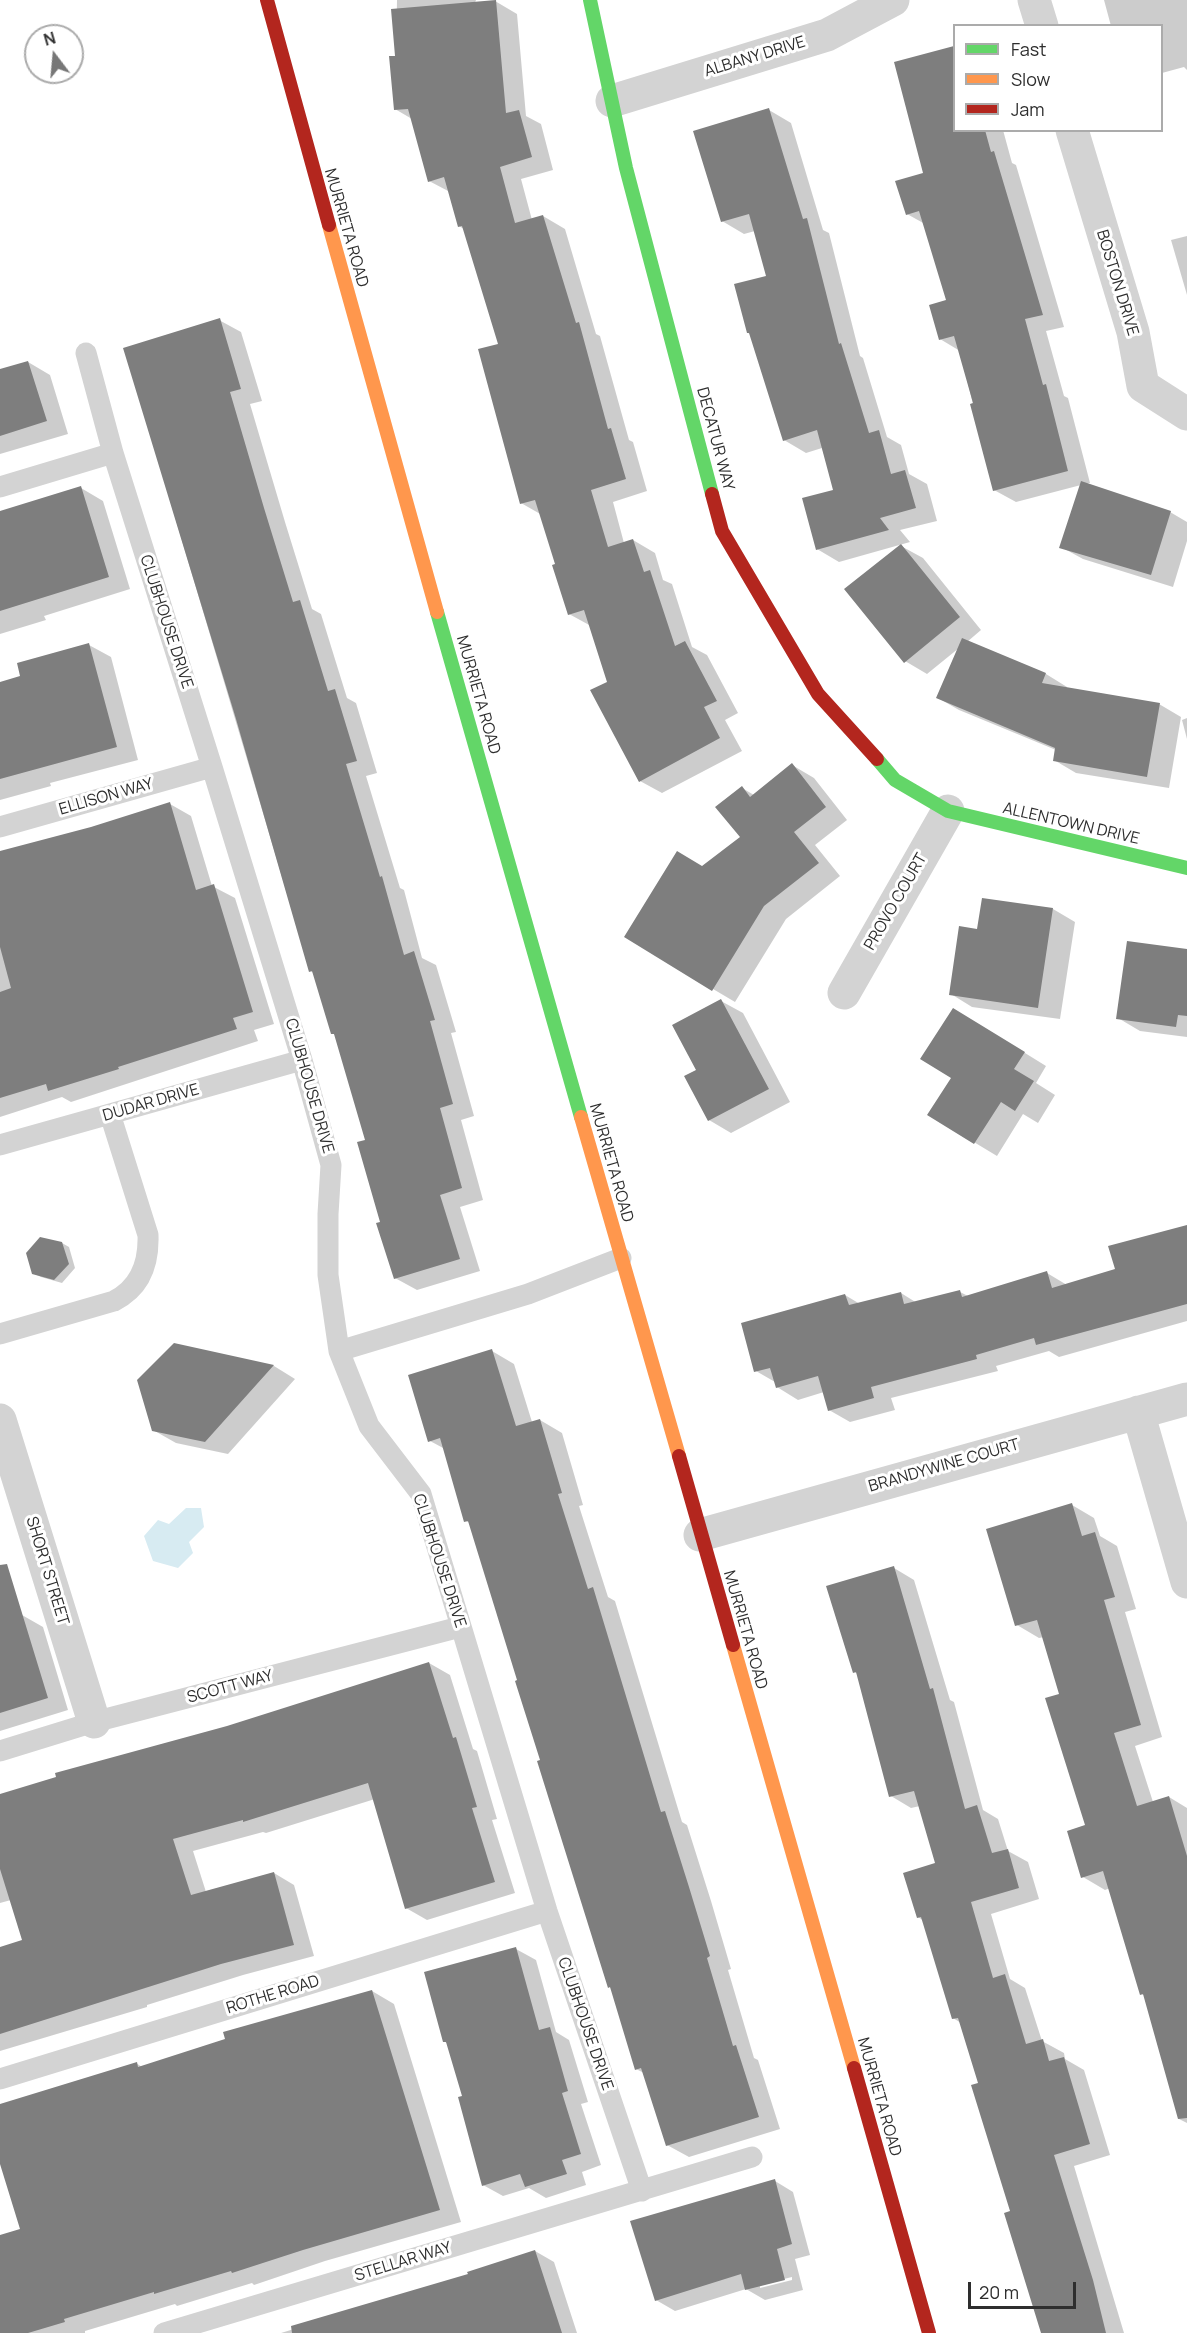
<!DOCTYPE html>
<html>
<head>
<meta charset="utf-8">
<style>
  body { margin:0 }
  #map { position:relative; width:1187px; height:2333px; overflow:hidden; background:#fff; font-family:Manrope,sans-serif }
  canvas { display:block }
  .legend { position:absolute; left:953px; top:24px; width:210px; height:108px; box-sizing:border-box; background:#fff; border:2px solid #ababab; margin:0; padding:8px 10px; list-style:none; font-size:18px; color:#2e2e2e }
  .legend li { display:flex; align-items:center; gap:12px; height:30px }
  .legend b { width:30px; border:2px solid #ababab }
  .north { position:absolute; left:24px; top:24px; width:60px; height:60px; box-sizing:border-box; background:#fff; border:2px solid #ababab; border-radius:50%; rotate:344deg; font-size:16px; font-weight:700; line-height:24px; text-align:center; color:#2e2e2e }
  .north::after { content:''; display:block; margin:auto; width:21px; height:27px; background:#777; clip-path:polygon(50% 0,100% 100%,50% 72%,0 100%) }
  .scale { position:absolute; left:968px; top:2282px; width:108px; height:27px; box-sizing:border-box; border:3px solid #2e2e2e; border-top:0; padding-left:8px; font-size:18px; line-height:21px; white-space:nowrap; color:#2e2e2e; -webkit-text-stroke:4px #fff; paint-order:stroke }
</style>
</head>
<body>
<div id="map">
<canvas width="1187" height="2333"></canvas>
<ul class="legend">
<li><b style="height:8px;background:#63d668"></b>Fast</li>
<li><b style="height:8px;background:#ff974d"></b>Slow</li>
<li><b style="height:8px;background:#b3261e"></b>Jam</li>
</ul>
<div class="north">N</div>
<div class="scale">20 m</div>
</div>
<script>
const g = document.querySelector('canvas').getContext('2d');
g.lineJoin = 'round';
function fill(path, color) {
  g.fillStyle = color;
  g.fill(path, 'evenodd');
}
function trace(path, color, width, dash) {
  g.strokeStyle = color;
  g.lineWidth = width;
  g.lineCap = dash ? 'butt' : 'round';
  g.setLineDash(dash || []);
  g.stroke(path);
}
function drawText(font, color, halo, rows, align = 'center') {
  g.font = font + ' Manrope,sans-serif';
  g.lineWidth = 6;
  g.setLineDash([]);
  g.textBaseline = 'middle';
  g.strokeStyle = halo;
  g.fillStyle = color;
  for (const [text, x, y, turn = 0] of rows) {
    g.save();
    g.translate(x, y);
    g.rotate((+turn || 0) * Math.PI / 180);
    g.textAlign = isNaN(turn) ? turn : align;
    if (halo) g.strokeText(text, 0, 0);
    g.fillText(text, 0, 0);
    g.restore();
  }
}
fill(new Path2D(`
  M186,1508H201L204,1527L189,1542L193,1553L178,1568L153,1561L144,1536L158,1520L169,1524Z`), '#d7ebf2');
fill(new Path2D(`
  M397,0H476L475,3L495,1L517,14L526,116L541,124L553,170L521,179L532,220L543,216L565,229L596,334L600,336L629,440L633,442L647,491L613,502L624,543L633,540L655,553L663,580L672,584L692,647L707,655L738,713L725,720L742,751L662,793L640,781L591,626L569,614L542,515L521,503L500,345L464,229L459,226L450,192L429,181L412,119L395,109Z
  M1104,0H1187V70L1184,67L1162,73V26H1111Z
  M954,47V130H1003L1012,163L1016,165L1064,327L1046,331L1064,396L1068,398L1090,483L1085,484L1170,512L1187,522V541L1173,587L1083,559L1061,547L1081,485L1016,502L994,490L960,351L940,339L948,301L925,224L907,214L925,174L896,63Z
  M769,110L791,123L823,230L829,233L860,356L863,358L887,437L901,445L909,474L927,484L937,521L900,530L910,542L839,562L817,549L835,491L822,448L806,453L784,440L751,334L748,333L767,277L755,231L744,234L722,221Z
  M1187,236V295L1171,240Z
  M219,320L241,332L262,401L250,404L285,522L312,609L321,614L347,698L356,703L377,773L366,776L400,888L404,890L422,958L436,965L456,1032L451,1033L474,1116L461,1120L483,1200L460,1207L480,1271L417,1290L395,1278L382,1223L367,1141L336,1036L333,1033L314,973L310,971L125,349Z
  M28,362L50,375L68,434L0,454V371Z
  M81,488L103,501L130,589L44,616L46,620L0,634V512Z
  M901,546L923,558L981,630L967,642L1046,674L1067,687V688L1159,704L1181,717L1169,788L1076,773L1054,760L1056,750L959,710L938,698L959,648L927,674L905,661Z
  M89,645L111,657L138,760L50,783L51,786L0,800V683L22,677Z
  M1187,718V739L1182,720Z
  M792,765L814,778L847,820L815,845L840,876L786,919L735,1002L713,989L702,867L742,838V788L754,795Z
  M170,804L191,816L212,886L235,898L274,1024L254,1030L258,1041L71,1102L62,1097L0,1117V853L91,828Z
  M1053,909L1075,922L1060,1019L972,1007L951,994L979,931Z
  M1187,951V1037L1140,1031L1118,1018Z
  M721,1001L743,1013L790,1102L731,1133L709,1120Z
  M975,1022L1046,1066L1036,1083L1055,1095L1038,1123L1023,1114L997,1156L929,1115L953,1077Z
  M1187,1227V1321L1059,1357L1049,1351L996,1366L998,1371L891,1398L895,1410L850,1422L829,1410L824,1392L798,1400L777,1387L775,1382L756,1371L845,1295L860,1304L901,1293L917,1303L960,1292L968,1296L1047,1273L1067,1285L1116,1270Z
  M62,1243L69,1247L75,1268L62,1283L41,1277L33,1273Z
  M175,1344L274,1366L295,1379L228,1454L176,1443L153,1430Z
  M492,1351L514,1364L532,1422L540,1420L562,1433L583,1505L579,1506L608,1597L615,1601L682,1822L687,1825L711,1901L731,1969L728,1970L754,2058L758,2060L780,2129L689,2157L667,2145L644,2073L636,2069L612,1988L609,1987L519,1681L470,1523L466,1521L445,1449L430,1441Z
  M1072,1505L1094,1518L1100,1536L1117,1546L1136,1609L1125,1612L1162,1737L1135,1746L1153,1802L1169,1797L1187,1808V2123L1179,2119L1146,1996L1141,1994L1110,1888L1105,1890L1083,1877L1087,1826L1061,1695L1044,1637L1039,1638L1017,1625Z
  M0,1564L16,1617L22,1615L43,1627L68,1710L0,1731Z
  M894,1568L914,1580L950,1700L954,1702L983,1810L998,1819L1008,1851L1028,1862L1039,1899L991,1914L1010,1979L1025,1988L1042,2041L1064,2053L1065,2059L1084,2070L1110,2155L1074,2166L1124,2333H1042L980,2084L961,2023L953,2018L924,1921L918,1917L937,1864L920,1806L911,1808L891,1796L858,1674L854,1672Z
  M429,1663L450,1675L473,1749L477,1751L497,1819L492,1820L515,1893L427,1920L406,1908L375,1799L266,1833L263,1832L193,1851L206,1892L274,1873L294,1885L314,1956L243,1975L147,2005V2007L0,2051V1948L24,1941L11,1900L0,1903V1795L227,1728Z
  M516,1949L536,1960L556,2032L569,2040L588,2102L581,2104L601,2165L582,2172L586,2185L546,2198L529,2188L503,2196L483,2185L464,2097L448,2044L444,2041Z
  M372,1991L394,2004L461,2222L325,2261L254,2285L252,2283L177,2306L175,2304L85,2331V2333H0V2237L22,2230L0,2159V2106L136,2063L142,2067Z
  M775,2181L793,2192L810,2255L795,2259L803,2290L765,2300L746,2289L675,2311L656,2300ZM792,2277V2280L760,2288V2285Z
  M535,2251L554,2262L577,2333H281L469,2275Z`), '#0003');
fill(new Path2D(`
  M496,0L506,113L519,110L532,157L500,167L515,223L543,215L576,323L579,322L608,429L611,428L626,479L591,490L608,547L633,539L644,572L650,570L675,646L685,641L717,701L704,707L720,738L639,782L590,690L607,682L584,610L568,615L552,565L555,564L535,500L520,504L478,349L498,344L462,226L458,227L444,177L428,182L408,109L394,110L389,56H395L391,9Z
  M954,46V130H985L991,152L994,151L1043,315L1025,319L1043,385L1046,384L1068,471L993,491L970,404L973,403L954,336L939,340L929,305L946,300L919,211L906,215L895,181L923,173L894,62Z
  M769,108L803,219L807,218L839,344L841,343L869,433L879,430L891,474L905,470L916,508L880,518L889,530L816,550L802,498L833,490L817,430L783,441L749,333H747L734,284L766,276L749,214L721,222L693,131Z
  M220,318L241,389L230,392L264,508L293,602L300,600L328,691L335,689L357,761L346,764L380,877L382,876L404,955L414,951L435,1020L430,1021L453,1104L440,1108L462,1188L440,1195L460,1259L394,1279L376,1223L380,1222L357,1142L365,1140L334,1034H331L312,971L309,972L236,719L123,348Z
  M28,361L47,421L0,436V369Z
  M1081,481L1171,511L1151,575L1059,548Z
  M81,486L109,577L0,611V511Z
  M901,544L960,617L904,663L844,589Z
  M962,638L1046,673L1042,683L1160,703L1147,777L1053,761L1055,748L936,698Z
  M89,643L117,747L0,779V682L20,676L17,663Z
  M792,763L826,807L794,832L819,863L764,906L712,991L624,937L677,851L702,866L740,837L715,807L742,786L750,797Z
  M170,802L196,890L214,884L253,1012L233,1018L237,1029L118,1067L119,1069L48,1091L46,1084L0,1098V992L11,988L0,947V851L91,827Z
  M982,898L1053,908L1038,1008L949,995L959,926L977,929Z
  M1127,941L1187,949V1016L1178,1015L1176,1027L1116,1019Z
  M721,999L769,1089L708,1121L684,1076L696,1070L672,1025Z
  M953,1008L1025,1052L1014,1069L1034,1081L1015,1111L1001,1102L974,1144L927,1115L951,1078L920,1059Z
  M1187,1225V1304L1036,1345L1034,1338L976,1355L977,1359L871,1387L874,1398L828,1411L818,1376L776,1388L770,1368L754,1372L741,1323L845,1294L849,1305L901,1292L904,1304L960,1290L962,1297L1047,1271L1052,1288L1115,1269L1108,1246Z
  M40,1237L62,1242L69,1264L54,1280L32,1274L26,1253Z
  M174,1343L274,1365L205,1442L152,1431L137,1380Z
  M492,1349L516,1426L540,1419L562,1493L558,1494L588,1589L593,1587L661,1812L665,1811L689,1887L710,1956L707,1958L733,2046L736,2045L759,2117L666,2146L641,2068L635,2070L610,1987L608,1988L537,1761L540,1760L515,1681L517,1680L468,1521L464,1522L440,1438L428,1442L408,1375Z
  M1072,1503L1082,1536L1095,1532L1115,1597L1104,1600L1141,1725L1114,1733L1137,1806L1169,1796L1187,1856V2118L1178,2119L1143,1994L1140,1995L1103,1871L1081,1878L1067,1831L1085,1825L1045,1698L1059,1694L1037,1620L1015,1626L986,1529Z
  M7,1564L48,1698L0,1713V1565Z
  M894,1566L930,1689L933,1688L965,1809L977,1805L992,1853L1008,1849L1019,1888L971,1902L993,1978L1005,1974L1026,2044L1043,2039L1049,2061L1064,2057L1090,2144L1054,2155L1093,2280L1106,2333H1041L1004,2213L1010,2211L971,2085L978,2083L958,2018L952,2019L921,1917L917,1918L903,1873L935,1863L914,1791L889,1797L856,1672L853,1673L826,1586Z
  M429,1662L453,1738L456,1737L477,1807L472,1808L495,1882L405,1909L368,1783L243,1822V1820L173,1839L191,1895L274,1872L294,1945L221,1964L0,2034V1947L22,1940L0,1869V1794L56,1777L55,1773L227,1726Z
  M516,1947L539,2030L550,2027L568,2091L562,2093L581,2154L562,2160L567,2174L525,2187L520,2174L482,2186L458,2097L462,2096L446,2042H443L424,1972Z
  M372,1990L440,2210L303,2250L232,2273L231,2271L154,2294V2292L64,2319L65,2322L28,2333H0V2235L20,2229L0,2164V2104L137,2062L138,2067L225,2039L223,2032Z
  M775,2179L792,2244L777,2249L785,2280L745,2290L741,2274L655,2301L630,2221Z
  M535,2250L562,2333H292L291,2326L468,2274L467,2272Z`), '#7e7e7e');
trace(new Path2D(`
  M86,353L113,453L212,767L302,1060L331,1165L328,1214V1275L339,1351L369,1426L421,1494L547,1911L642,2191
  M0,487L113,453
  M0,827L212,767
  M0,1145L302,1060
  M0,1334L114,1301C140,1288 149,1264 148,1235L110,1114
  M339,1351L528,1294L621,1258
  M0,1751L94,1722L460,1627
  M0,2079L547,1911
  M164,2333L752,2157`), '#d3d3d3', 21);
trace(new Path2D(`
  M1034,0L1042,26
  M612,101L827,35L893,0
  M1072,130L1133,332L1143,386L1187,414
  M844,993L948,811
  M1138,1412L1187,1582
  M0,1420L94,1722
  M700,1535L1187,1399`), '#d3d3d3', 33);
trace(new Path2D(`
  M590,0L626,168L712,494
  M437,612L581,1117
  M877,759L895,780L948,811L1187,868`), '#63d668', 14);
trace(new Path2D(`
  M329,225L437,612
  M581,1117L679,1456
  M733,1645L854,2068`), '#ff974d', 14);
trace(new Path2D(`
  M267,0L329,225
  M712,494L722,531L818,694L877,759
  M679,1456L733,1645
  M854,2068L929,2333`), '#b3261e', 14);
drawText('16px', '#2e2e2e', '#fff', [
  ["ALBANY DRIVE",755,57,-17],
  ["MURRIETA ROAD",346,228,74],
  ["BOSTON DRIVE",1117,283,73],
  ["DECATUR WAY",715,439,75],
  ["CLUBHOUSE DRIVE",166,622,72],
  ["MURRIETA ROAD",478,695,74],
  ["ELLISON WAY",106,797,-16],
  ["ALLENTOWN DRIVE",1071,824,13],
  ["PROVO COURT",896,902,-60],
  ["CLUBHOUSE DRIVE",309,1086,74],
  ["DUDAR DRIVE",151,1103,-16],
  ["MURRIETA ROAD",611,1163,74],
  ["BRANDYWINE COURT",944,1466,-16],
  ["CLUBHOUSE DRIVE",439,1561,72],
  ["SHORT STREET",47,1571,73],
  ["MURRIETA ROAD",745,1630,74],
  ["SCOTT WAY",230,1687,-15],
  ["ROTHE ROAD",273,1995,-17],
  ["CLUBHOUSE DRIVE",585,2024,71],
  ["MURRIETA ROAD",879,2097,74],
  ["STELLAR WAY",403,2262,-17]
]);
</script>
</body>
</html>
